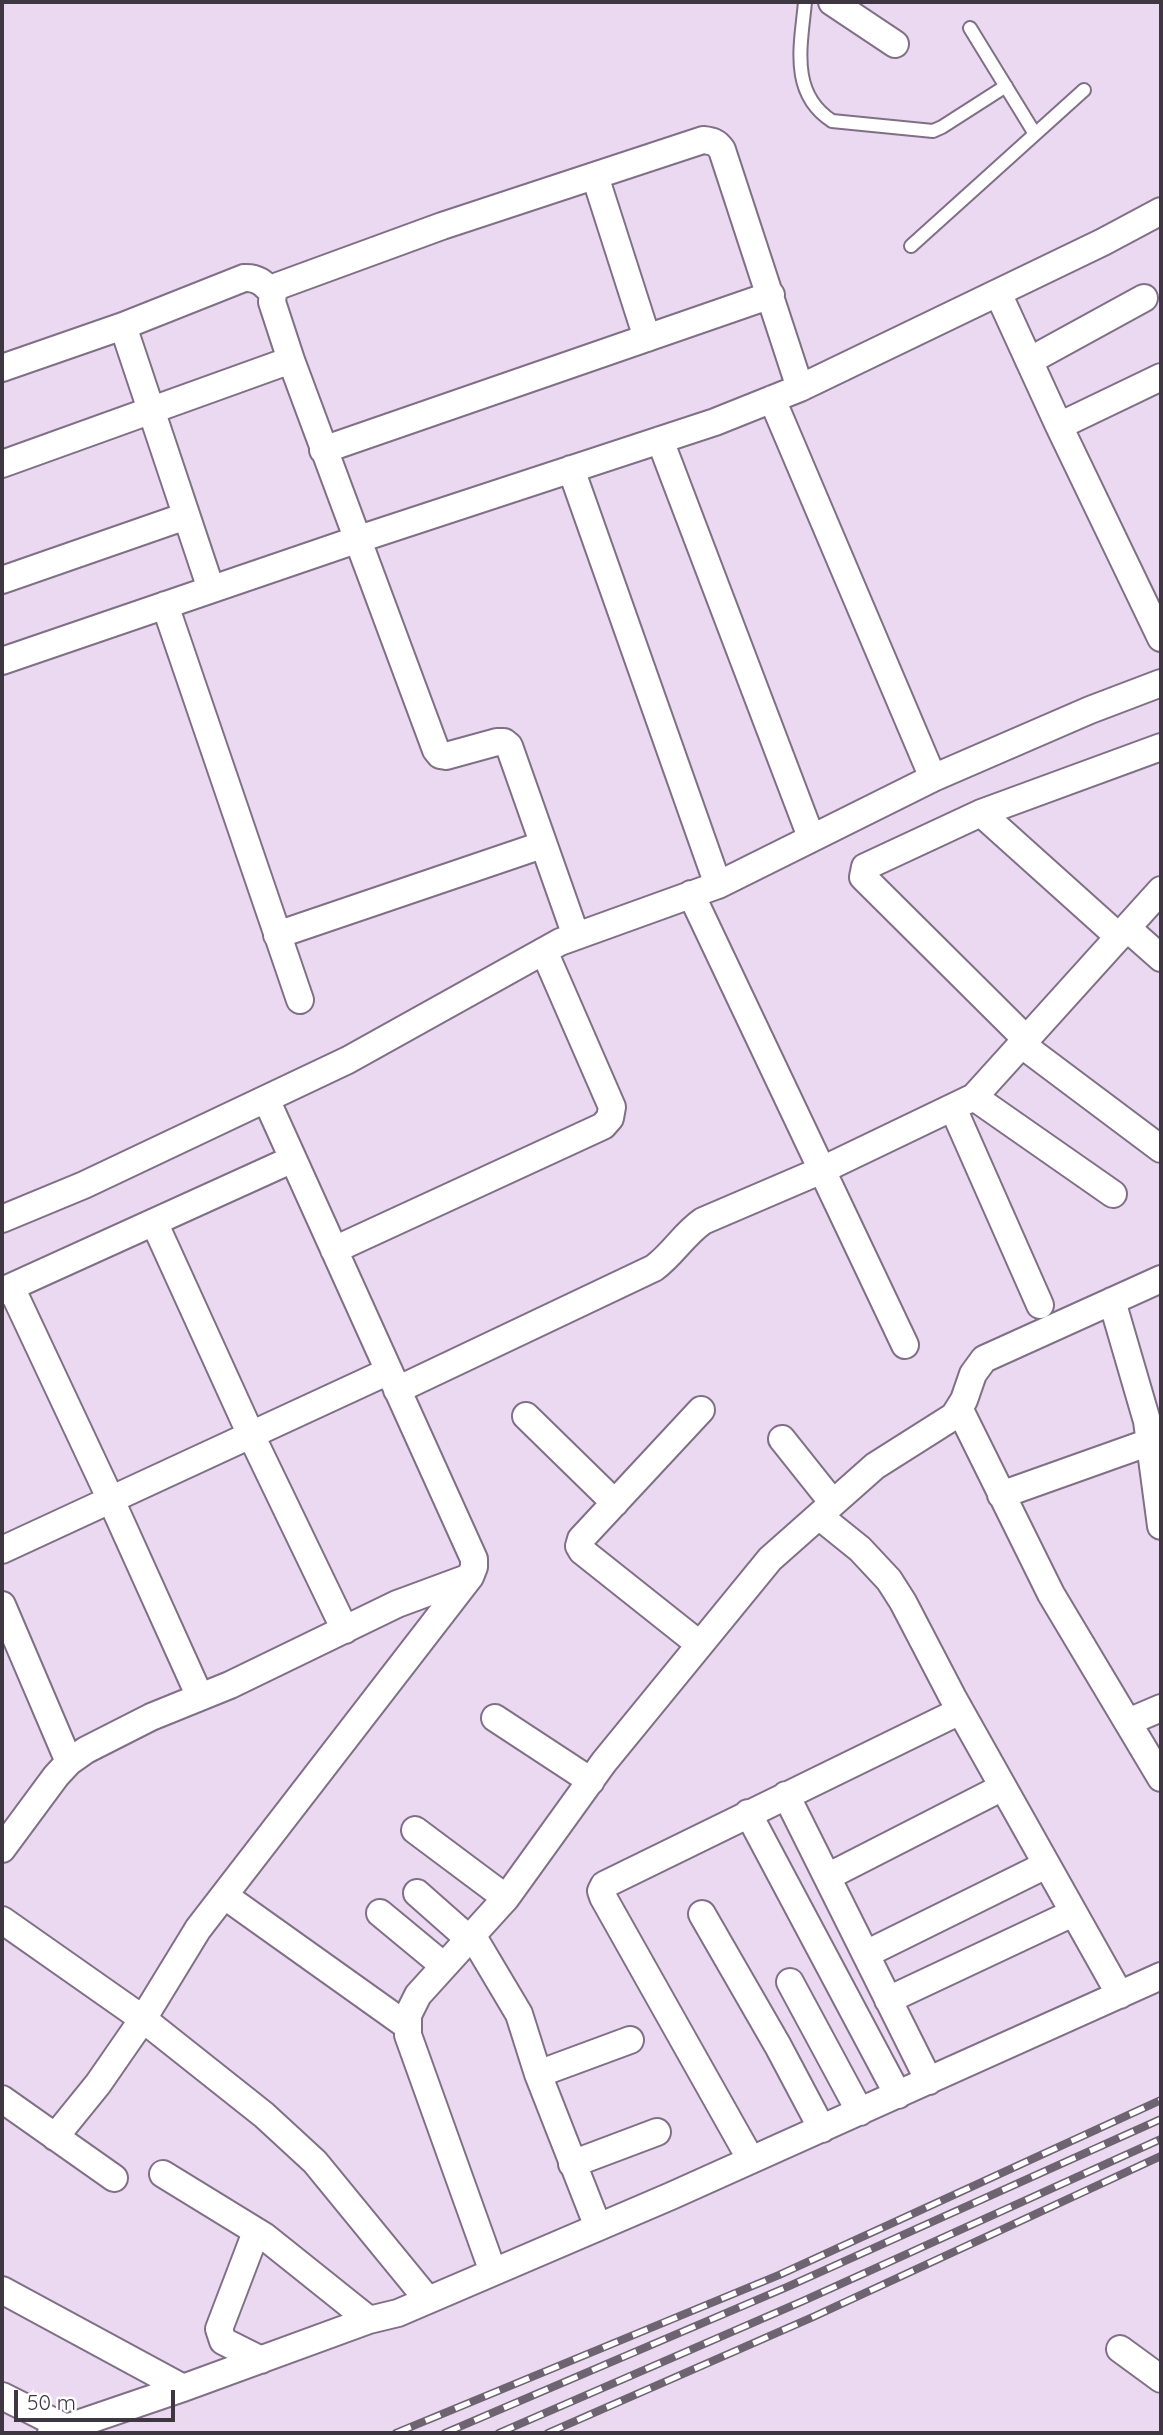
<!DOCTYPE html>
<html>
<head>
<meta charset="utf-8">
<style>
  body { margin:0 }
  #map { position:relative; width:1163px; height:2435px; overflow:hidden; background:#ebd8f1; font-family:Quicksand,sans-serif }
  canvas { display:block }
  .frame { position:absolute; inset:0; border:4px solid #3e3741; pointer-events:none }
  .scale { position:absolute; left:14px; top:2390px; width:161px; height:32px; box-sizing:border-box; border:4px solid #3e3741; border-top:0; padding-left:9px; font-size:21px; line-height:24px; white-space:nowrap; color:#3e3741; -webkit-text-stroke:5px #fff; paint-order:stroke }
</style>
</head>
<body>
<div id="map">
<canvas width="1163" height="2435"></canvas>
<div class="frame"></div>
<div class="scale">50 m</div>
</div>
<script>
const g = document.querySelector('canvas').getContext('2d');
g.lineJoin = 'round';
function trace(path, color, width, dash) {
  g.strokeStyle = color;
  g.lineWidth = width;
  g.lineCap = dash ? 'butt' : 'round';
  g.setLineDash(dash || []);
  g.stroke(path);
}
const lane = new Path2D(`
  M805,2C801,45 789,93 832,121L933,131L942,127L1006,86
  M970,28L1035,134
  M911,246L1084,90`);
const street = new Path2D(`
  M832,2L895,44
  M595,176L647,338
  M998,293L1059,426L1161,638
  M123,326L211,589
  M1029,361L1144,298
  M2,368L123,326L244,278C258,277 264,284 273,293
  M772,399L933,778
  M1059,426L1161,377
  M660,440L811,837
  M323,450L771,295
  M2,464L291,360
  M571,469L718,885
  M2,580L186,516
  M165,605L300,1000
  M2,661L356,540L715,422L800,388L1103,242L1161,211
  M981,813L1119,937
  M691,894L905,1345
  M1127,928L1161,958
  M277,935L542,845
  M576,936L509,746L504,742H497L446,756L440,755L436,750L291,360L272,302L273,293L278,286L442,226L703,140C712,141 717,142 722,150L800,388
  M1026,1039L863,877L865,867L981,813L1161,747
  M1021,1044L1161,1149
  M974,1097L1113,1194
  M953,1108L1040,1305
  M2,1219L84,1185L348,1060L560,942L718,885L933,778L1090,710L1161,683
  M154,1222L251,1435L345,1630
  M334,1250L603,1126L610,1118L612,1107L544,951
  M11,1287L111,1500L200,1697
  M2,1291L293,1159
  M1112,1301L1147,1421L1161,1526
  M397,1390L654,1268C673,1254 684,1234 703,1221L822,1170L974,1097L1161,890
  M960,1410L1051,1594L1161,1778
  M526,1416L615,1503
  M782,1439L833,1503
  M1001,1495L1150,1442
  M819,1516L860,1549L889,1580L903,1602L952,1696L1120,1995
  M2,1550L389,1371
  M2,1605L69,1762
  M699,1644L582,1551L579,1546L581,1539L701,1410
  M495,1718L591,1781
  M1128,1722L1161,1708
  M786,1795L929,2081
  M748,1813L898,2095
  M415,1830L506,1898
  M2,1849L56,1776L69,1762L86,1750L151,1717L230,1685L397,1604L470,1577L474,1567V1559L266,1099
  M827,1877L1003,1787
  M417,1893L469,1939
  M225,1896L406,2025
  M380,1913L444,1966
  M702,1914L778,2046L822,2129
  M2,1920L143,2019L264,2115L315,2162L428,2300
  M472,1935L519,2014L538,2074L598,2227
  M866,1954L1046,1865
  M790,1982L860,2112
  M888,2000L1073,1913
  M538,2074L630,2040
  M2,2099L114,2178
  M55,2137L98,2084L143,2019L198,1929L469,1578
  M751,2160L603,1897L601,1891L604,1885L960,1711
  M572,2164L657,2132
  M163,2174L264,2236L369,2320
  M256,2232L219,2329L223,2341L261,2360
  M493,2272L408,2035V2015L418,1995L506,1898L604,1762L770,1559L875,1466L954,1416L964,1400L973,1374L984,1359L1161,1279
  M2,2290L183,2388
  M1120,2349L1161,2379
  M2,2396L66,2428
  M51,2433L183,2388L369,2320L398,2313L671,2196L1161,1976`);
trace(lane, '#807086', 16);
trace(street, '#807086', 30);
trace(lane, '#fff', 12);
trace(street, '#fff', 26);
const rail = new Path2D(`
  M396,2433L779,2275L1161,2100
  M445,2433L787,2287L1161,2119
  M499,2433L803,2301L1161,2139
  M548,2433L813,2317L1161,2156`);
trace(rail, '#6d6371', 8);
trace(rail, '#fff', 5, [16]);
</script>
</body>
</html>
